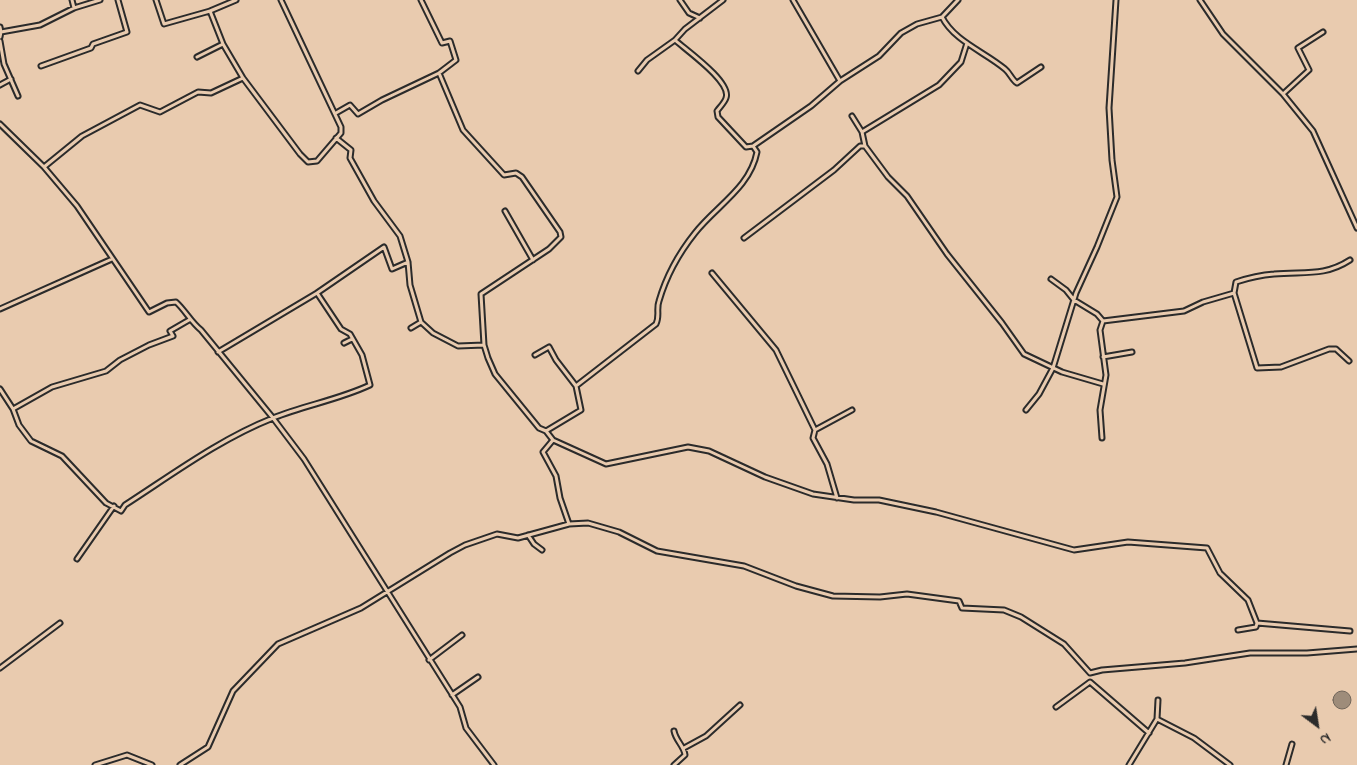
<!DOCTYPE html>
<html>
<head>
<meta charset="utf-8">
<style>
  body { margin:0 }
  #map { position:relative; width:1357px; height:765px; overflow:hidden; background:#e9cbaf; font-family:"Indie Flower",sans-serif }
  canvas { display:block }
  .north { position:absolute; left:1292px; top:700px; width:50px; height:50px; -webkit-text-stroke:4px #e9cbaf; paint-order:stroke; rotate:149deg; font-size:14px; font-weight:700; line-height:20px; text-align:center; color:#2b2b2b }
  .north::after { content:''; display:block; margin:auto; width:18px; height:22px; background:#2b2b2b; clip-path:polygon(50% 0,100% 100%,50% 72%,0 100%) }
</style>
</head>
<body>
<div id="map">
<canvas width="1357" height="765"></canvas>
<div class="north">N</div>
</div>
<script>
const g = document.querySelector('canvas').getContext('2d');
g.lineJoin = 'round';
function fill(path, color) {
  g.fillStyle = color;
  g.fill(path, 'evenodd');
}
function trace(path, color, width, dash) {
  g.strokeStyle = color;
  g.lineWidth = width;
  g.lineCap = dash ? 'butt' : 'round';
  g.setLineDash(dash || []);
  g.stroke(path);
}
const water = new Path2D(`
  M1333 700a9 9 0 1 1 18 0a9 9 0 1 1-18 0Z`);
fill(water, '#9e8c7a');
trace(water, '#70655a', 1);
const minor = new Path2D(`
  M72,0L74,8
  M156,0L164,24L210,11L223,44L243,78L300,154L308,162L317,161L341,133V127L281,0
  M421,0L442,43L450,41L456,60L439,73L463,130L504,175L516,173L522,177L560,232L561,237L549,249L481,294L484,345L488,358L495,374L539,428L546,431L553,440L606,464L688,447L709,451L765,477L813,494L854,500H879L936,512L1074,550L1128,542L1207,548L1220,573L1248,600L1257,623
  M680,0L689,13L700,18
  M793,0L840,81
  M1200,0L1223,34L1283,94L1313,131L1357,228
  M210,11L236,0
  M942,17C954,41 985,52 1005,69C1010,73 1012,80 1017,83L1041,67
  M0,27L1,32L40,25L74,8L100,0
  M0,37L1,32
  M675,40L685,29L723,0
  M0,41L4,64L18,96
  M197,57L223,44
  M41,66L91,48L93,44L127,32L118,0
  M0,85L11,79
  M1283,94L1309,70L1298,48L1323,32
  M336,113L350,105L358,114L382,100L439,73
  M852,116L862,132L865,146L888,177L907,196L947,254L1002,323L1024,354L1062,372L1103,384
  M0,124L44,167L77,206L149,312L167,303L176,302C185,310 191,322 201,330L273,418L304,459L460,707L466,728L494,765
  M862,132L939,85L961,62L967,43
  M336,138L351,150L350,158L374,201L400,236L408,262L410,285L421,322L433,333L458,346L484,345
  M753,146L811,106L840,81L879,56L901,33L917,24L942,17L958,0
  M44,167L82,136L140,105L160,112L198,92L211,93L243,78
  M505,211L533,260
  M744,238L834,170L860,146H865
  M712,273L776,350L815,430L813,438L827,464L837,498
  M1051,279L1066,290L1074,300L1097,314L1103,321L1184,311L1203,302L1234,293
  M317,293L384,247L392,269L408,262
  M0,309L112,259
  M411,328L421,322
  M344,343L352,339
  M535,355L549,347L556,360L576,386
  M1103,357L1132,352
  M1349,361L1336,349H1329L1281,367L1257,368L1234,293L1236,282C1248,278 1261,275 1274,274C1303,271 1324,277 1350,260
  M0,389L13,409L19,425L31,441L62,456L106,503L121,511L125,505C173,474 220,439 273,418C305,405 338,400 370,385L362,355L350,334L341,329L317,293L218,352
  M13,409L52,387L106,371L120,360L149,345L173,336L170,331L189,320
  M1026,410L1039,394L1053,368L1076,293L1097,247L1117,197L1112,160L1109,108L1116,0
  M815,430L852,410
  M546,431L581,410L576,386L656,324C660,316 656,309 659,301C666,277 679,253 695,233C716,206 750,188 757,152L753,146L746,147L718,117L717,111C720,107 725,102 726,98C732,82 686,50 675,40L647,60L638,71
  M1102,438L1100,410L1106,375L1100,330L1103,321
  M553,440L543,452L556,476L560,498L569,524
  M528,535L534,544L542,550
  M77,559L114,506
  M1238,630L1256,627L1257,623L1350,631
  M429,660L462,635
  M0,668L60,623
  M452,695L478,677
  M1056,707L1090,682L1149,733
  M1157,719L1194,738L1230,765
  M674,731C676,741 684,746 685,755L674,765
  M684,748L706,736L740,705
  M95,765L127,755L152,765
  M180,765L208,747L233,691L278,644L361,608L450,553L465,545L497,534L518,538L569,524L588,523L619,532L657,551L744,566L796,586L833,596L880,597L907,594L959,601L962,608L1004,610L1021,617L1064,644L1090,673L1102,670L1185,663L1250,653H1307L1357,649
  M1129,765L1157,719L1158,700
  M1286,765L1292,744`);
trace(minor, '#2b2b2b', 7);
trace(minor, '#e9cbaf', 3);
</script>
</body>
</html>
